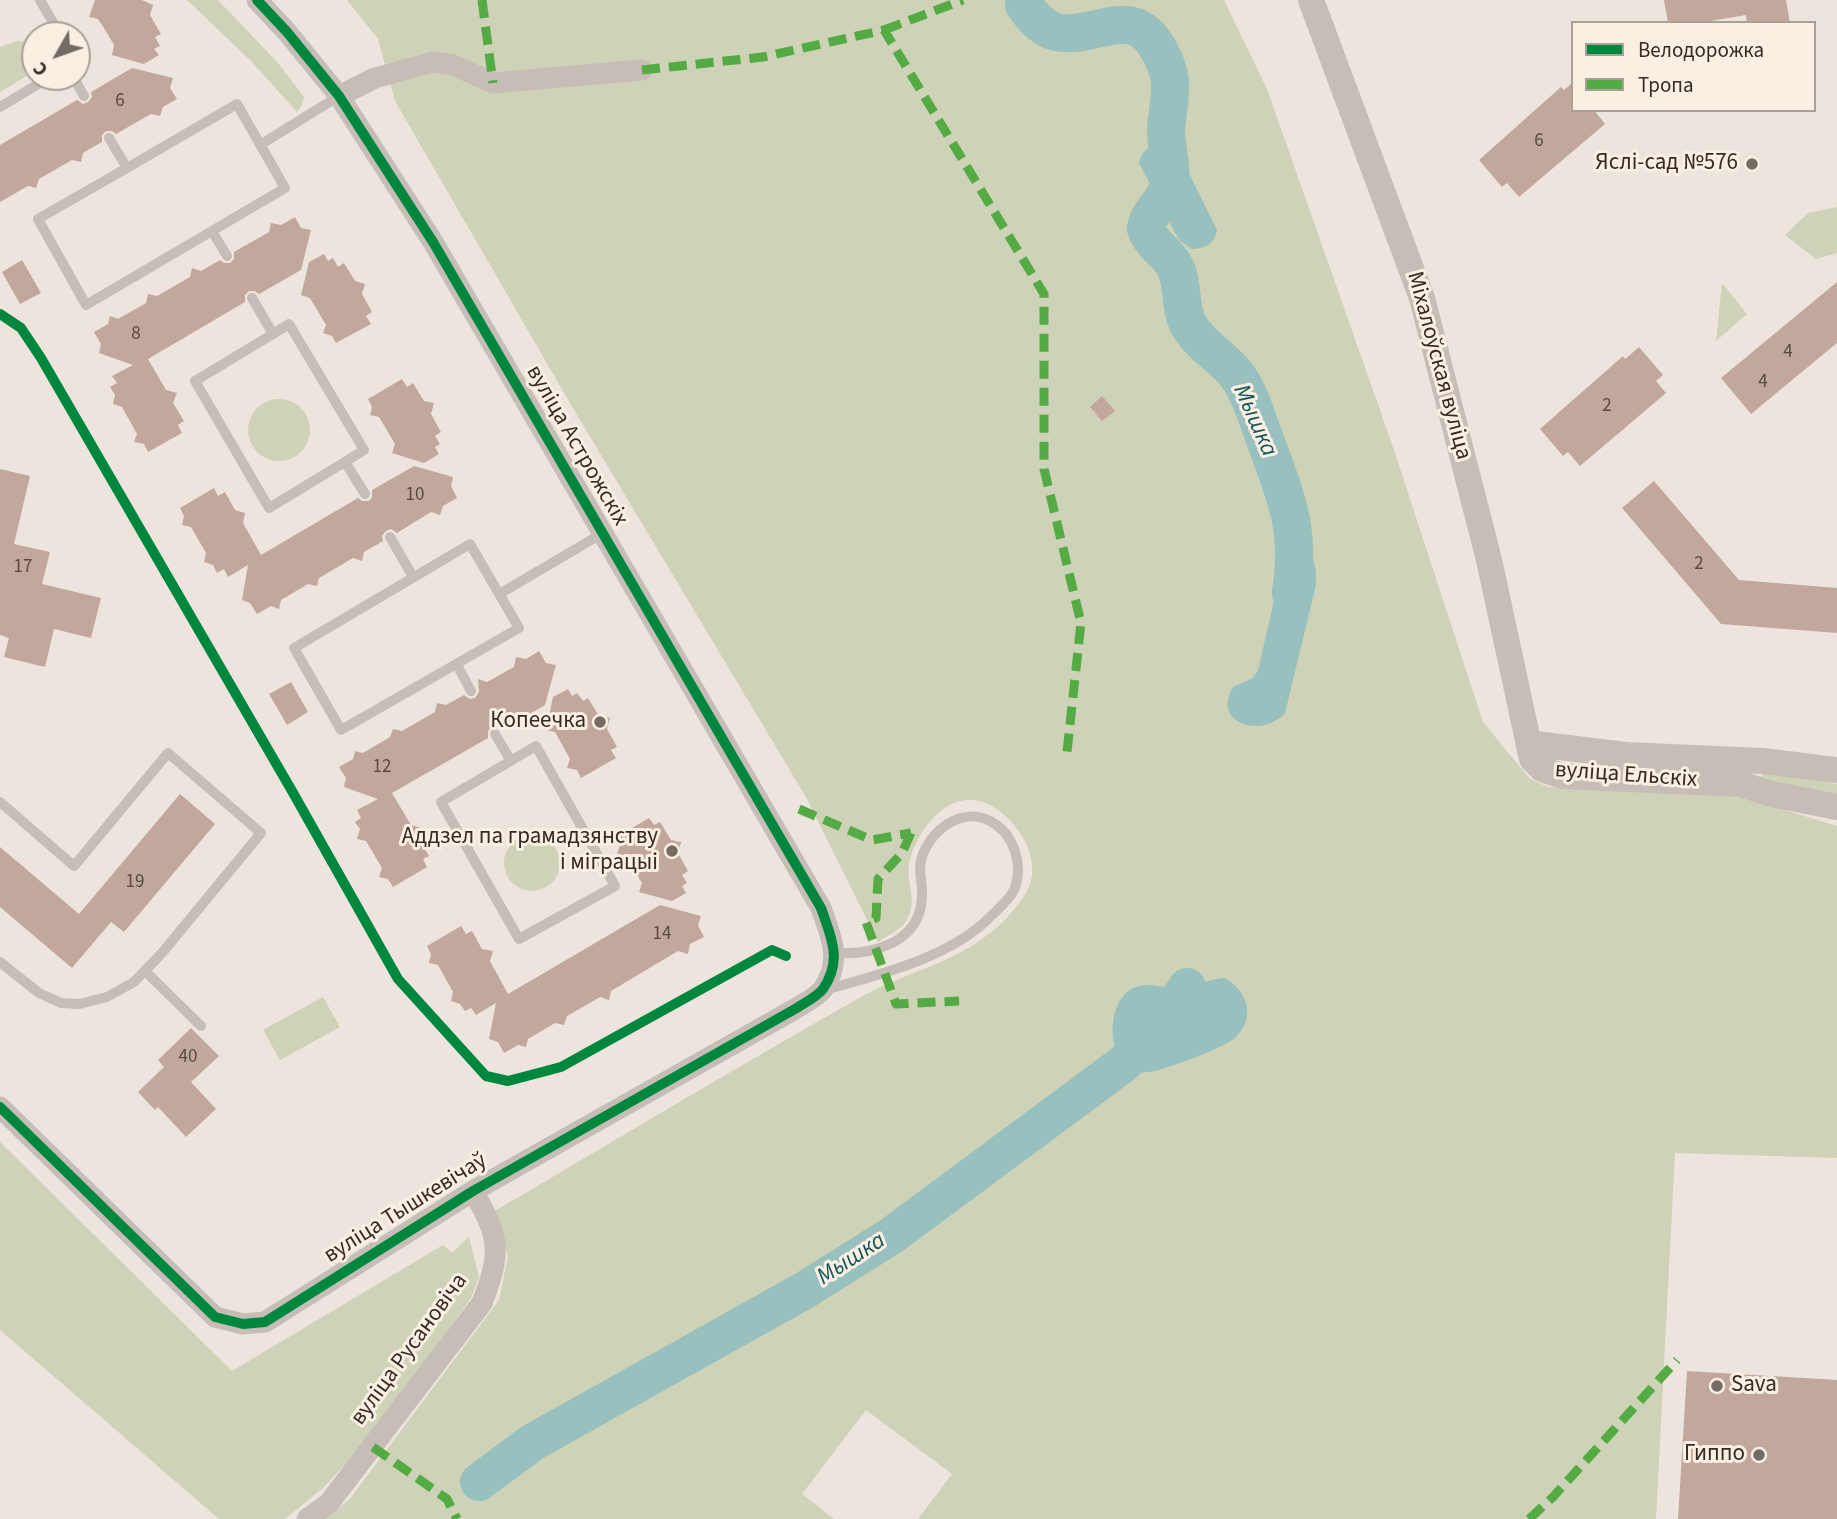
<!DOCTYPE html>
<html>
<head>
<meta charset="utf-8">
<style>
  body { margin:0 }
  #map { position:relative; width:1837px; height:1519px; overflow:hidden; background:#ede5dd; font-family:"Source Sans 3",sans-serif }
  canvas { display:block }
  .legend { position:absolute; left:1571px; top:21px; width:245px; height:91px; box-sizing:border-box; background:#faefe3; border:2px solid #aba097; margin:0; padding:9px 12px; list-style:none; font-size:21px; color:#352a25 }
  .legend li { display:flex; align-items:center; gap:14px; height:35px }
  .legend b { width:35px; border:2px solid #aba097 }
  .north { position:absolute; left:21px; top:21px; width:70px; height:70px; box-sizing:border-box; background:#faefe3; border:2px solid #aba097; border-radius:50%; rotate:230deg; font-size:19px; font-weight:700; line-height:28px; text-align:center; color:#352a25 }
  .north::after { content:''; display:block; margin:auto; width:24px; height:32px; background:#756b65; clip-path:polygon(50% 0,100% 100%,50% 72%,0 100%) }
</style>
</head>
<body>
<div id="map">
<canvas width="1837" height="1519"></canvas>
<ul class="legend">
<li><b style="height:9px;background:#00873e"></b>Велодорожка</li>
<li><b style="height:9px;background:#54ab44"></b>Тропа</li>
</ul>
<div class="north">С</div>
</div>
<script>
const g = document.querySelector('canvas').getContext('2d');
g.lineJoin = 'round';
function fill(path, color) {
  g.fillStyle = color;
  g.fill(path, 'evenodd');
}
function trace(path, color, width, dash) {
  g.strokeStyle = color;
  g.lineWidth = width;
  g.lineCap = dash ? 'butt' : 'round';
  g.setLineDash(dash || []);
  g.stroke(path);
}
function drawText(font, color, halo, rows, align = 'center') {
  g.font = font + ' "Source Sans 3",sans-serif';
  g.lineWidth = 6;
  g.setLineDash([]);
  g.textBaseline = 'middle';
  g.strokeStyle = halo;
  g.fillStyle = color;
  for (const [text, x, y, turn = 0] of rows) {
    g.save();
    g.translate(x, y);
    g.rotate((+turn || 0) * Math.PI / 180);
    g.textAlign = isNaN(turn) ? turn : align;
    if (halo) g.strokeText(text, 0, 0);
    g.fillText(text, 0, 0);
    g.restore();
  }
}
fill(new Path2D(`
  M187,0H218L278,63L304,97L302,105L297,112L252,62Z
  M347,0H1224L1267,89L1393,447L1483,722L1530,779L1548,787L1723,791L1837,826V1158L1675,1153L1656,1519H918L952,1474L866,1410L802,1494L834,1519H325L349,1500L499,1300L508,1256L493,1212C616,1140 738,1066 863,996C902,974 950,964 986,936C1002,925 1019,906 1028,889C1043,859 1017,819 990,805C951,784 916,829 909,864C906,883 918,901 907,920C902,929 887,936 878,942L807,799L574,410L395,101L378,39Z
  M17,41L35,43V71L0,92V47Z
  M1837,207V253L1816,259L1785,235L1808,213Z
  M1722,283L1747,314L1716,341Z
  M248 430a31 31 0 1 1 62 0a31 31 0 1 1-62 0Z
  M1768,771L1837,784V799L1765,787L1760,777Z
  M504 863a28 28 0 1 1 56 0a28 28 0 1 1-56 0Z
  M323,997L340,1027L280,1060L263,1030Z
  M0,1142L232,1371L443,1245L452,1253L469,1237L479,1277L471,1298L370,1438L323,1488L285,1519H219L0,1330Z`), '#ced2b6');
fill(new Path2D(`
  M1153,146L1170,149L1184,163L1217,230C1215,244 1204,249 1191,249L1179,240L1139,163C1141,154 1144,150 1153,146Z
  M1293,540L1300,541C1314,553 1317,567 1316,585L1285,713C1262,739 1211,724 1233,687L1253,678L1258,671L1286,547Z
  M1225,978C1247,991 1256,1015 1237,1036C1227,1047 1165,1070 1149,1072C1107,1078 1102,1007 1131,989C1144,981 1160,987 1173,988C1191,989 1207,979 1225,978Z`), '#98c0bf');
trace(new Path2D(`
  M1024,5C1033,18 1044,31 1061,33C1100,37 1134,2 1160,52C1165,61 1169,72 1170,82C1171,98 1167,114 1166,130C1166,150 1174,170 1168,188C1163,204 1148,212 1146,229C1152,246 1168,252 1175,267C1184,284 1179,306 1188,324C1200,346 1225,358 1239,378C1251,396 1257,418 1264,437C1286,497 1301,528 1291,593
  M479,1482L533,1442L805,1290L891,1236L1123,1064L1164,1024L1187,987`), '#98c0bf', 38);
fill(new Path2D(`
  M95,0H142L153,5L150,15L161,34L155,37L160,46L154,49L159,55L144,64L112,55L114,45L107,33L98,19L89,17Z
  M1664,0H1786L1790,23H1747L1746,15L1699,23H1668Z
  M132,68L173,78L170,88L177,99L163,107L160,116L151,114L116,134L112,131H106L102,135V142L83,153L81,162L72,160L39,179L36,188L28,186L0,202V145L77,100L83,104L88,102L92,97L91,92Z
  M1573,82V110H1594L1605,124L1519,197L1507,183L1502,187L1479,160L1561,87L1564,90Z
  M295,217L301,228L311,230L301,270L259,294L255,291H249L245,295V302L148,359L166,390L177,393L173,403L184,421L178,425L182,433L148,452L144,444L134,442L137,434L122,407L113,404L115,395L110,387L117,383L112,376L133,365L99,353L101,344L94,332L108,324L110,316L118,319L146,303L148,294L157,296L190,277L192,268L201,271L220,260L224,263H230L234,259V252L269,232L271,223L281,225Z
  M324,254L328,261L333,258L338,267L344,263L355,281L365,284L362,294L372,312L366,316L371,324L336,343L332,336L323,333L326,325L310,298L301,295L309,262Z
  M22,260L41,293L20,304L2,272Z
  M1837,282V343L1751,414L1721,378Z
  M1639,347L1663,375L1656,381L1666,393L1580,466L1568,452L1563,456L1540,429L1623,356L1625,359Z
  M402,379L407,387L413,383L424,401L434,403L431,414L441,432L435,436L440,444L435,447L439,454L424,463L392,453L395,444L379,417L370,415L372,407L368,399Z
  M1102,396L1115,411L1102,421L1090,407Z
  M414,466L453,477L451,486L457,498L443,506L440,515L431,512L397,533L391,529L386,531L382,536L383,541L364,552L362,561L353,558L319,578L317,586L308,584L281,600L279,609L271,606L257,614L250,603L242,600L248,565L228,577L224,569L217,573L213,565L204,562L206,553L191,527L182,525L184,516L180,508L214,488L218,496L225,492L235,510L245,513L243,523L261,555L358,498L362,501H369L372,497V490Z
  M0,469L30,476L14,544L50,552L42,584L101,598L91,638L54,629L45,667L4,657L9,638L0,635Z
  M1654,481L1739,580L1837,588V633L1721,624L1622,508Z
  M539,651L546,663L556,665L545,705L502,730L498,727H492L488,731V738L392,793L411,825L421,828L418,837L429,856L423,859L427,867L393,887L388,879L379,877L382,868L366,841L357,839L360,829L355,822L361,818L357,810L378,799L344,787L346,778L339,767L353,759L355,751L363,753L390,737L393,729L402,731L435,712L437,703L446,705L464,695L470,699L475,698L479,692L478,679L487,682L514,667L516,657L526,659Z
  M291,682L308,712L287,725L269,694Z
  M568,689L572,696L577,693L583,701L588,698L599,716L610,718L607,729L617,747L611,750L616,758L581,778L577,770L567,768L570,759L555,732L546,730L553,697Z
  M180,794L215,824L124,932L111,922L72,968L0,907V847L79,914Z
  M649,818L654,825L660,822L671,840L681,842L678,853L688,871L682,875L687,883L682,886L686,893L672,901L639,892L642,883L626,856L617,854L620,845L615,838Z
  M660,905L701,916L698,925L704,937L690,944L688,954L678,951L611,991L609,1000L600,997L567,1016L564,1025L555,1023L528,1039L526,1047L518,1045L504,1053L498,1042L489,1039L496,1003L476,1015L471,1008L465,1011L460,1004L451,1001L453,992L438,965L429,963L431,954L427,946L461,926L466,934L472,931L482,949L493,951L490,961L508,994Z
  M191,1028L219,1056L191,1082L216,1109L186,1137L158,1107L155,1110L138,1092L164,1067L158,1060Z
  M1687,1371L1837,1380V1519H1678Z`), '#c2a79d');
trace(new Path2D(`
  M40,0L60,35
  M73,77L84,96
  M0,107L50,77
  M109,138L127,168L237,104L285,188L212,231
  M260,145L339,96
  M127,168L38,219L86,305L212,231L227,256
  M252,298L273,334L289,324L364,450L345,462
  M273,334L195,381L269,508L345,462L365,494
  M390,537L413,577
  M470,544L519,628L341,730L294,648Z
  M501,593L603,533
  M457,665L471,691
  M495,734L511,761
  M536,746L615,886L519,939L441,802Z
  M0,802L74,866L168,753L261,833L162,953L134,982L107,997L79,1004L61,1003L39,993L0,962
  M145,971L201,1026
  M825,990C878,975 949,958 989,918C997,910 1009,900 1014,890C1024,865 1014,833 990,821C961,806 929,831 921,860C918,872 923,885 922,897C920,943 873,955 835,953`), '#c5bdb6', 10);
trace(new Path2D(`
  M339,96L375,78L433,62L453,65L493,83L642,70
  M0,1107L215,1317L243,1324L265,1322L473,1191L795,1009C804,1003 817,997 823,989C843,960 831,937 821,908L433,242L339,96L287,32L257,0
  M307,1519L329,1503L482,1303C501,1253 501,1239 473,1191`), '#c5bdb6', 21);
trace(new Path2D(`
  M1311,0L1422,298L1489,560L1532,759L1542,769L1562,776L1741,784L1771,794L1837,807
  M1528,743L1625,755L1763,761L1837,770`), '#c5bdb6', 26);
trace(new Path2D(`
  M482,0L493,83
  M884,30L963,0
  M642,70L763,57L884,30L1044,294V469L1081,623L1067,752
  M799,809L872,840L911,833
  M911,833L902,853L878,879L876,918L866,922L896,1004L959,1001
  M373,1447L447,1499L457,1519
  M1529,1519L1553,1497L1677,1360`), '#54ab44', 9, [18, 9]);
trace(new Path2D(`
  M0,314L21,328L41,358L292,791L398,979L486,1076L508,1081L561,1067L772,950L786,956
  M0,1107L215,1317L243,1324L265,1322L473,1191L795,1009C804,1003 817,997 823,989C843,960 831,937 821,908L433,242L339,96L287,32L257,0`), '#00873e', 10);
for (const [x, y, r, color] of [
  [1752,164,7,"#756b65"],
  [600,722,7,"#756b65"],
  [672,851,7,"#756b65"],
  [1717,1386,7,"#756b65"],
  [1759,1455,7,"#756b65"]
]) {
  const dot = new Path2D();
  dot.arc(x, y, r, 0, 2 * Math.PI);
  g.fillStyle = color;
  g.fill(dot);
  trace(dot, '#faefe3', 2.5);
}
drawText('19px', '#584943', null, [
  ["6",120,102],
  ["6",1539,142],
  ["8",136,335],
  ["4",1788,353],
  ["4",1763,383],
  ["2",1607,407],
  ["10",415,496],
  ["2",1699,565],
  ["17",23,568],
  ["12",382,768],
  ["19",135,883],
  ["14",662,935],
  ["40",188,1058]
]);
drawText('23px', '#352a25', '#faefe3', [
  ["Яслі-сад №576",1738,164],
  ["Копеечка",586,722],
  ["Аддзел па грамадзянству",658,838],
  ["і міграцыі",658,864],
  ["Sava",1731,1386,"left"],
  ["Гиппо",1745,1455]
], 'right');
drawText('23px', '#352a25', '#faefe3', [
  ["Міхалоўская вуліца",1438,366,75],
  ["вуліца Астрожскіх",576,446,60],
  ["вуліца Ельскіх",1626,776,4],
  ["вуліца Тышкевічаў",406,1209,-32],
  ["вуліца Русановіча",410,1350,-54]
]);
drawText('italic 24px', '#185659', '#faefe3', [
  ["Мышка",1254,421,66],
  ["Мышка",852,1260,-33]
]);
</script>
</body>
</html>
